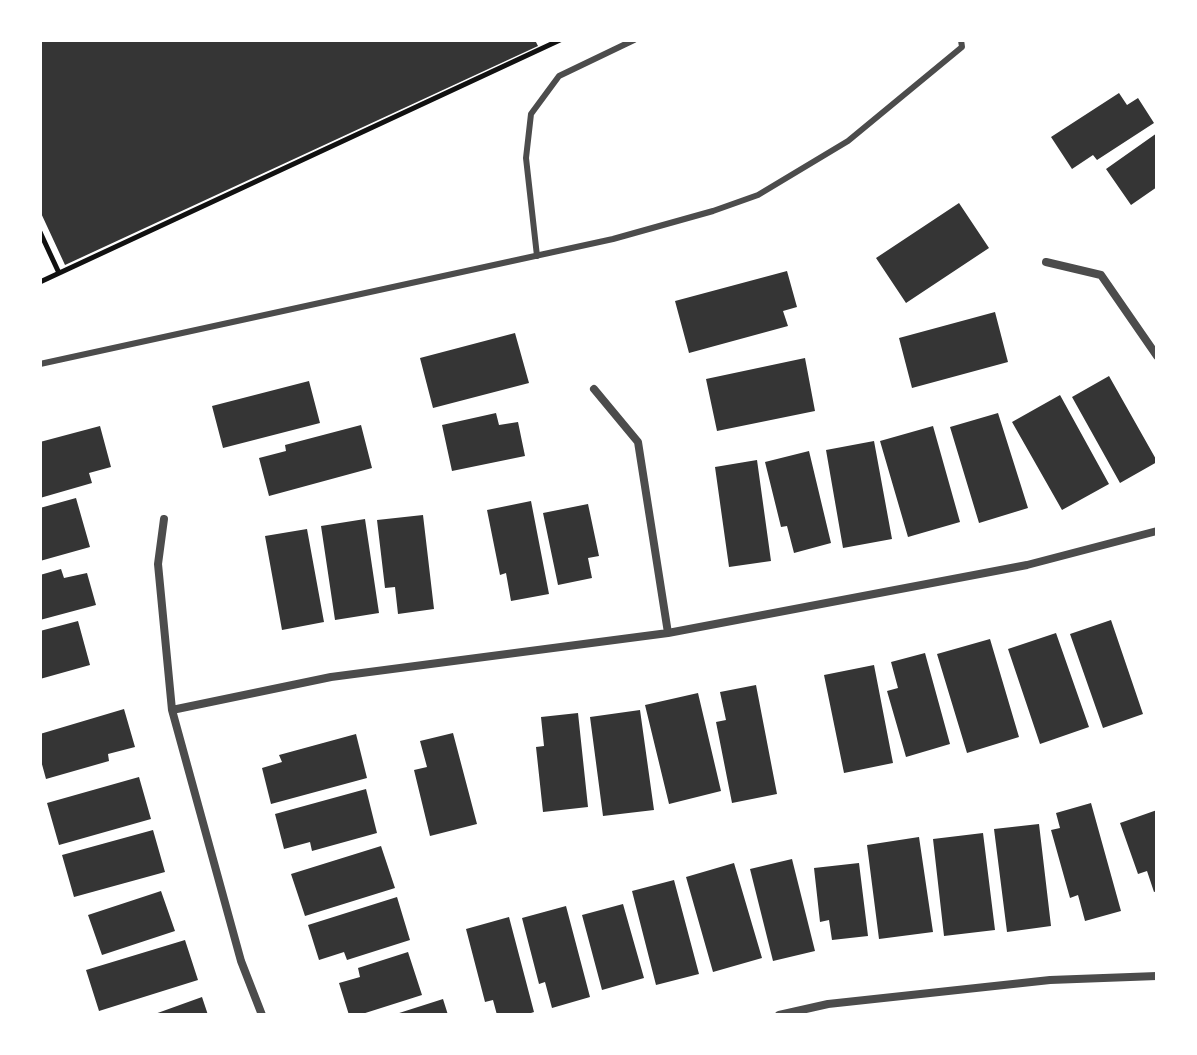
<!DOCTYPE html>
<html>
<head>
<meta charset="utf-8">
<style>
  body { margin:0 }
  #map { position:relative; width:1197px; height:1055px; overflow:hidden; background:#fff; font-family:"Open Sans",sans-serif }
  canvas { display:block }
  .frame { position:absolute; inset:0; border:42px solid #fff; pointer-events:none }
</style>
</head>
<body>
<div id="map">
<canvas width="1197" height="1055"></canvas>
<div class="frame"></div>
</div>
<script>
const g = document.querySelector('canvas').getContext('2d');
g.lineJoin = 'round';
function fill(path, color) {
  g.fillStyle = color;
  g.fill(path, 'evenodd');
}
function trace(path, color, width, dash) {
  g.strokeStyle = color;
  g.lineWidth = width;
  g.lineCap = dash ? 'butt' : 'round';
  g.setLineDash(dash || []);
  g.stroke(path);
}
fill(new Path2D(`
  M40,40H535L538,46L65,265L40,211Z
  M1119,93L1127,105L1138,98L1154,123L1097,160L1093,155L1072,169L1051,137Z
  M1157,133V187L1131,205L1106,169Z
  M959,203L989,248L906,303L876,258Z
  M787,271L797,307L783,311L788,326L689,353L675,301Z
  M995,312L1008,362L912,388L899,338Z
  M515,333L529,383L433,408L420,358Z
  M805,358L815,411L717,431L706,379Z
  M1109,376L1157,461V462L1120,483L1072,397Z
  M309,381L320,423L223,448L212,406Z
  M1060,395L1109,484L1062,510L1012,422Z
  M496,413L499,425L518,422L525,456L452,471L442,425Z
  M998,413L1028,508L979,523L950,427Z
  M361,425L372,468L269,496L259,458L286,451L285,445Z
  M100,426L111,467L89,473L92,483L40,498V442Z
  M933,426L960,522L908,537L880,441Z
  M874,441L892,539L843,548L826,450Z
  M809,451L831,543L794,553L787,526L781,527L765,462Z
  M757,460L771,561L729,567L715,467Z
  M76,498L90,547L40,561V508Z
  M531,501L549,594L511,601L506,573L500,575L487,510Z
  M588,504L599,556L588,558L592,578L558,585L543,513Z
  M423,515L434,609L398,614L395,587L385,588L377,520Z
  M365,519L379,613L335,620L321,526Z
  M307,529L324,622L282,630L265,536Z
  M61,569L64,578L87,573L96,605L40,620V575Z
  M1111,620L1143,714L1103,728L1070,634Z
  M78,621L90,665L40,679V631Z
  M1056,633L1089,727L1040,744L1008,649Z
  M990,639L1019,737L967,753L937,654Z
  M925,653L950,744L906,757L887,691L898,688L891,662Z
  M874,665L893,763L844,773L824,675Z
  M756,685L777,794L732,803L716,722L726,720L720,692Z
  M698,693L721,791L669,804L645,705Z
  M124,709L135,747L108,754L109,761L46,779L40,757V734Z
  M640,710L654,810L603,816L590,717Z
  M578,713L588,807L543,812L536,747L544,746L541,717Z
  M453,733L477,824L430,836L414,770L427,767L420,741Z
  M356,734L367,778L271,804L262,768L282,762L279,755Z
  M139,777L151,819L59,845L47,803Z
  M366,789L377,833L312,851L310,842L284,849L275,814Z
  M1091,803L1121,911L1085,921L1078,895L1070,898L1051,830L1060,828L1056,813Z
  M1157,810V891L1154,892L1147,871L1138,874L1120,823Z
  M1039,824L1051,926L1007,932L994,829Z
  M153,830L165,872L74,897L62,855Z
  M983,833L995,930L944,936L933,839Z
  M919,837L933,932L879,939L867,845Z
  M381,846L395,888L305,916L291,874Z
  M792,859L815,951L773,961L750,869Z
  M734,863L762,958L713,972L686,877Z
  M859,863L868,936L832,940L829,920L820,922L814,868Z
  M674,880L699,974L656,985L632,891Z
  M161,891L175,931L102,955L88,915Z
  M397,897L410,940L347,960L344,952L319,960L308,925Z
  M623,904L644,978L602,990L582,915Z
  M566,906L590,997L552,1008L545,982L539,984L522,918Z
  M509,917L534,1012L525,1015H497L493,1000L485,1002L466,929Z
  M185,940L198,980L99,1011L86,970Z
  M408,952L422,995L359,1015H349L339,983L360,977L358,968Z
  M202,997L208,1015H152Z
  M443,999L448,1015H396V1014Z`), '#353535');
trace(new Path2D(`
  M40,232L59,273
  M40,282L560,40`), '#111', 5);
trace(new Path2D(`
  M537,256L526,158L531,114L559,76L634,40
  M40,364L613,239L713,211L758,195L848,141L962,47L961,40`), '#4c4c4c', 6);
trace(new Path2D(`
  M1046,262L1101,275L1157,356
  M594,389L638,442L668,633
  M164,519L158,564L172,710L241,961L262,1015
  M172,710L331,677L668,633L1027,565L1157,531
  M779,1015L828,1004L1050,980L1157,976`), '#4c4c4c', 8);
</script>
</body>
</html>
